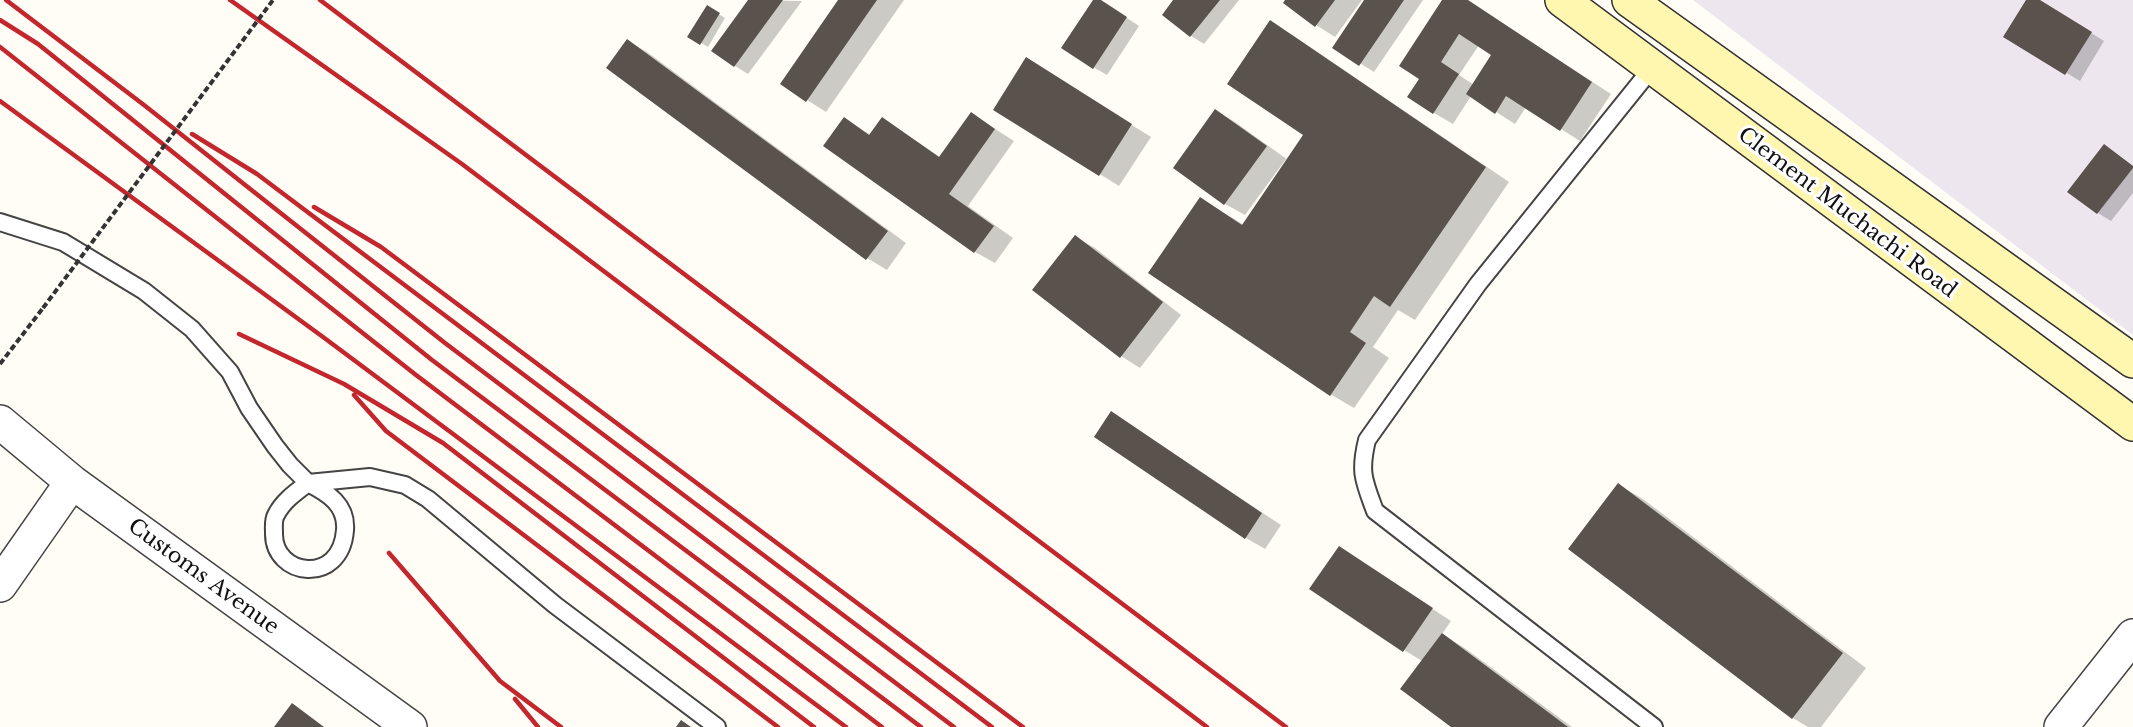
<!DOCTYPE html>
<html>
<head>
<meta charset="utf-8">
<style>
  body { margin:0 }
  canvas { display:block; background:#fffdf5 }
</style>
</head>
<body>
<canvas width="2133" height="727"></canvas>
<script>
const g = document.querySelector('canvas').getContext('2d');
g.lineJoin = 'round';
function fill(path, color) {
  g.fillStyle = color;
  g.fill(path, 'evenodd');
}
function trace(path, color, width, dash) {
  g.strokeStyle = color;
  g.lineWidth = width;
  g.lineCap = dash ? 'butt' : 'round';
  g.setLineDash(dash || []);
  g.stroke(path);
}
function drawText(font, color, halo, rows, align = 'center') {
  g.font = font + ' "Libre Baskerville",serif';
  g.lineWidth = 6;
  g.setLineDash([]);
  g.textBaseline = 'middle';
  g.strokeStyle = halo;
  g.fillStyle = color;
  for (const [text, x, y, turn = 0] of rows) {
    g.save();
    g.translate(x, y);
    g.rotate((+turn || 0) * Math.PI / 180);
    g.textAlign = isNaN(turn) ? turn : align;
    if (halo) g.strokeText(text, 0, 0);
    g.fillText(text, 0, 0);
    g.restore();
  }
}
fill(new Path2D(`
  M1693,0H2133V335Z`), '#eee6ef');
fill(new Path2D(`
  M750,0L802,1L748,74L735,66Z
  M840,0H904L826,112L782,84Z
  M1095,0L1109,6L1139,26L1107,75L1093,67Z
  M1175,0H1239L1204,44L1191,36Z
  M1287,0H1362L1335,37L1316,25Z
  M1366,0H1423L1374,72L1334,47Z
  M1444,0H1467L1611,94L1580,141L1526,107L1515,124L1471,96L1453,124L1434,113L1421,79ZM1479,45L1494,55L1474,85L1459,75Z
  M2028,0H2038L2104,41L2080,81L2005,36Z
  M707,7L725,18L708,47L689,36Z
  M1270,22L1294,36L1509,182L1415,320L1398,310L1373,347L1389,358L1354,408L1330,394L1201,199L1244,225L1288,160L1286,159L1245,215L1225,204L1175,167L1216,111L1235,122L1288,160L1305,135Z
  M628,41L647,52L906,243L887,270L867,258L608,67Z
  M1046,71L1151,137L1119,186L995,109Z
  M972,114L1014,141L968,206L1013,238L995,263L975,252L825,145L845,119L871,135L883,119L940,157Z
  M2104,146L2133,166V193L2111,221L2098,213Z
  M1075,237L1095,248L1181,315L1140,368L1121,356Z
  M1112,413L1281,525L1265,549L1246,538Z
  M1619,485L1643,499L1866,668L1821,727H1808L1793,718Z
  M1339,548L1451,621L1442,634L1466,649L1572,727H1453L1422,661L1404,650Z`), '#0003');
fill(new Path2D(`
  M748,0H783L734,67L711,51Z
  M838,0H877L806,102L780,84Z
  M1093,0H1101L1127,17L1093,69L1061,48Z
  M1173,0H1220L1190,37L1162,15Z
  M1285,0H1335L1315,27L1283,3Z
  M1364,0H1404L1359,66L1332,48Z
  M1442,0H1468L1592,82L1560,131L1506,96L1495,114L1466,94L1491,55L1459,34L1441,62L1459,74L1433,114L1407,97L1419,79L1399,66Z
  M2026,0H2040L2092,32L2065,75L2003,37Z
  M707,5L720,13L700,45L687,37Z
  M1270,20L1486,167L1390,307L1374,296L1350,332L1366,343L1330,396L1148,273L1200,197L1242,225L1303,135L1227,84Z
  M627,39L888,231L866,260L606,68Z
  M1026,57L1132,124L1099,176L993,110Z
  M1215,109L1267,146L1224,205L1173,168Z
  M971,112L995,129L949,194L994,226L974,253L823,146L844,117L869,135L882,117L939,157Z
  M2104,144L2133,166V168L2097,214L2067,192Z
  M1075,235L1163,302L1120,358L1032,290Z
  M1111,411L1262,513L1245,539L1094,437Z
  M1618,483L1843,653L1792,719L1568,549Z
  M1339,546L1433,608L1403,652L1309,589Z
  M1442,633L1568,727H1451L1400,689Z
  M292,703L324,727H274Z
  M681,720L691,727H676Z`), '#5a524d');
const service = new Path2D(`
  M1652,68L1478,284L1367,440C1359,473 1364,481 1375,511L1654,727
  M0,222L63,242L144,291L192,329L230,372L249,408L275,446L290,465L308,483L370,477L405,485L428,499L555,605L717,727
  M308,483C328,493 347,505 345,530C341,586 273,577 274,533C274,527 273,520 276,515C283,501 296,492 308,483Z`);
const minor = new Path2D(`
  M0,422L72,482L410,727
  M0,585L72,482
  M2061,727L2133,636`);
const secondary = new Path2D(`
  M1562,0L2133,424
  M1629,0L2133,361`);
trace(service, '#444', 20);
trace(minor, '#444', 36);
trace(secondary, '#333', 36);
trace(new Path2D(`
  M0,364L43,308`), '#333', 4, [6, 3]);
trace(service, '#fff', 16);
trace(minor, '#fff', 33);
trace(secondary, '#fff6b0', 33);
trace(new Path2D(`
  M6,0L144,105L445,343L954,727
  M230,0L462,164L1207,727
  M320,0L1286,727
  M0,20L38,44L432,360L921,727
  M0,47L416,375L882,727
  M0,101L323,337L846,727
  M192,134L257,174L992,727
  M314,207L381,247L1023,727
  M239,334L344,384L443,443L814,727
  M354,395L386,431L778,727
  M389,553L500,681L561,727
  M515,699L538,727`), '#c4262e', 4.5);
trace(new Path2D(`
  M43,308L273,0`), '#333', 4, [6, 3]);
drawText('21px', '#111', '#fff', [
  ["Clement Muchachi Road",1847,213,37],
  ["Customs Avenue",203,577,36]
]);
</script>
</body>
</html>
